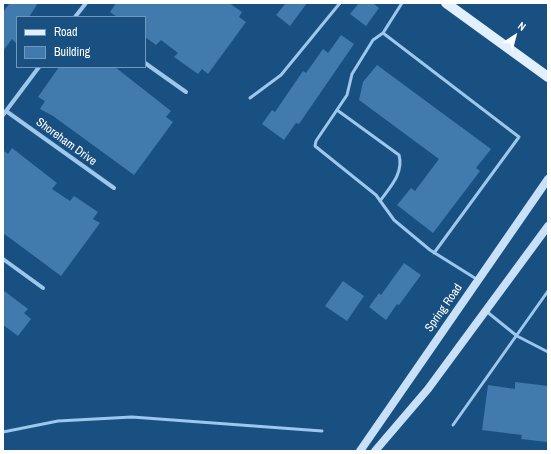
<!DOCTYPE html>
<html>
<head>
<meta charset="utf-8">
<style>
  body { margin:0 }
  #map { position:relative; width:551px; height:454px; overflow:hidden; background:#195082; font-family:"Archivo Narrow",sans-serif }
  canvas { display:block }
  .frame { position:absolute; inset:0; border:4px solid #fff; pointer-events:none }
  .legend { position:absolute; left:16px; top:16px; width:130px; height:52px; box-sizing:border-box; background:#195082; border:1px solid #7596b4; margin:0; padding:5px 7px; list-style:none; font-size:12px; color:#fff }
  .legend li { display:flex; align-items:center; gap:8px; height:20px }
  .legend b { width:20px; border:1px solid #7596b4 }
  .north { position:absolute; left:495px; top:16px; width:40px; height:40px; -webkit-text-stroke:3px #195082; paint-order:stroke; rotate:36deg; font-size:11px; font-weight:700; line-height:16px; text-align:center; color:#fff }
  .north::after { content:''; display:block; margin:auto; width:14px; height:18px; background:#fff; clip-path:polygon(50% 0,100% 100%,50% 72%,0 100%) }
</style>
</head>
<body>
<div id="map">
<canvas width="551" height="454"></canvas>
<div class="frame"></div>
<ul class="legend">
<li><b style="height:5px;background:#e1efff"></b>Road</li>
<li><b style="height:11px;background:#417aac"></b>Building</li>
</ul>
<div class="north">N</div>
</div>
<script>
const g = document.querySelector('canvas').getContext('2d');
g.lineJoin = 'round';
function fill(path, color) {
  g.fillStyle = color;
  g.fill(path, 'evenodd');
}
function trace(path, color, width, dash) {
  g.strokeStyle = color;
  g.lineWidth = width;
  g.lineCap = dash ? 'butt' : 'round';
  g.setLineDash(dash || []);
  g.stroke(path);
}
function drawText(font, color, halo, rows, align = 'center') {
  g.font = font + ' "Archivo Narrow",sans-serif';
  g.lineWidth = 4;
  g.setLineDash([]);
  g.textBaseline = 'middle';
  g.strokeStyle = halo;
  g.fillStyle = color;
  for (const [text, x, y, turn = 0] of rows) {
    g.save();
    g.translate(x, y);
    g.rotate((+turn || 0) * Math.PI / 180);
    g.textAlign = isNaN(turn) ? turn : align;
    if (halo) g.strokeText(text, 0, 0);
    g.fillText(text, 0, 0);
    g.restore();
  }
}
fill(new Path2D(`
  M10,3H38L29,17H17V44L12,39L3,51V12Z
  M116,3H229L242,12L239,17L246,22L208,74L202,69L198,74L174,57L178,53L161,40L156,45L145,37V17H117L110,12Z
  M286,3H307L290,26L276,15Z
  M359,3H373L379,8L366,26L350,14Z
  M341,35L354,44L299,124L296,123L284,140L262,124L272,110L275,112L303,71L306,73L323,49L328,53Z
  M377,65L491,149L476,168L480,171L433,233L397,205L411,188L415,191L439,159L359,100L363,82Z
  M59,67H115L171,111L166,117L173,122L134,175L53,116L40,109L45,101L38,97Z
  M12,148L57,183L52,189L70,201L74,196L98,212L93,219L100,223L61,276L3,233V150L8,154Z
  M404,263L421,275L399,305L397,304L386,320L369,307L379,293L381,295Z
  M343,281L364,296L347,321L325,306Z
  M3,290L28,309L24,313L31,319L18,336L3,325Z
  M515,382L548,386V442L521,439L522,435L482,430L488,385L515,389Z`), '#417aac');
trace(new Path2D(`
  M383,33L402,3
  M250,98L281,75L340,3
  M337,110L399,155C404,173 390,187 380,201
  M434,253L519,137L383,33L373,40L352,74L347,95L316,141L315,146L376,195L394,220L430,250L478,280
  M486,311L517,336L548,352
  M453,425L548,291
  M3,432L58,421L132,417L322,431`), '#9dc7eb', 3);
trace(new Path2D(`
  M75,17L86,3
  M145,63L186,92
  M6,111L114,188
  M3,115L39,67
  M3,259L43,288`), '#9dc7eb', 4);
trace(new Path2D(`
  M360,451L548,179
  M375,451L428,389L548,226`), '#c9e1f8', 8);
trace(new Path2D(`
  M446,3L548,77`), '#e1efff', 10);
drawText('12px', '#fff', '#195082', [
  ["Shoreham Drive",66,142,36],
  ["Spring Road",444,308,-55]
]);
</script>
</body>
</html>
